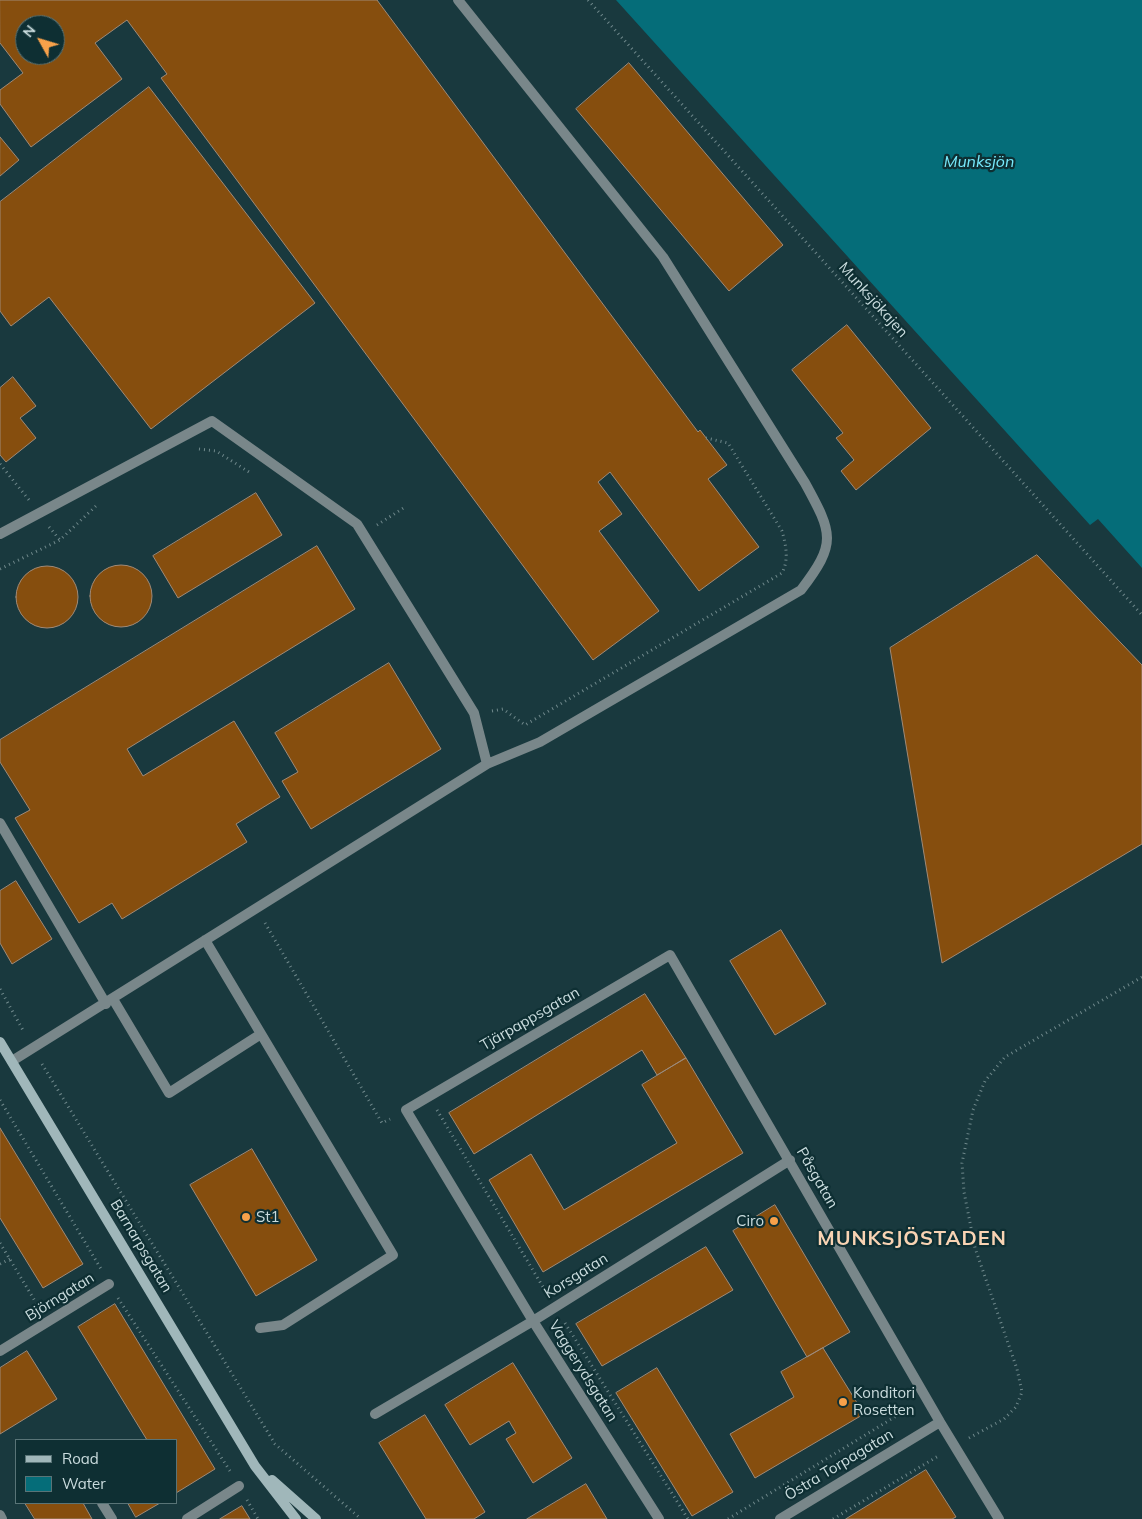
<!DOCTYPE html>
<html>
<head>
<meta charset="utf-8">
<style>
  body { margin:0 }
  #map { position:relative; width:1142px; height:1519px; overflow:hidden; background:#19393e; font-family:Mulish,sans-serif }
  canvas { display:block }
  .legend { position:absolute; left:15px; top:1439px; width:162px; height:65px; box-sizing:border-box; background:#0e2f33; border:1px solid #597477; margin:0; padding:6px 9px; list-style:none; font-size:15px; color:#cadcde }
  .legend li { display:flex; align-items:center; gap:10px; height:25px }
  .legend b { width:25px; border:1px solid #597477 }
  .north { position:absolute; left:15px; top:15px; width:50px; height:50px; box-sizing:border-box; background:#0e2f33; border:1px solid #597477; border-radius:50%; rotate:309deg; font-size:14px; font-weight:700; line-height:20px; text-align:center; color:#cadcde }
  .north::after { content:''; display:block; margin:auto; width:18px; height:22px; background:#f8a14a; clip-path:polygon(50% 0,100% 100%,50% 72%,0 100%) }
</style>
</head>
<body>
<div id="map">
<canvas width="1142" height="1519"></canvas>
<ul class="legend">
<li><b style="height:6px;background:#a0b7ba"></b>Road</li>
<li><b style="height:14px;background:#056d79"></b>Water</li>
</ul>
<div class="north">N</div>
</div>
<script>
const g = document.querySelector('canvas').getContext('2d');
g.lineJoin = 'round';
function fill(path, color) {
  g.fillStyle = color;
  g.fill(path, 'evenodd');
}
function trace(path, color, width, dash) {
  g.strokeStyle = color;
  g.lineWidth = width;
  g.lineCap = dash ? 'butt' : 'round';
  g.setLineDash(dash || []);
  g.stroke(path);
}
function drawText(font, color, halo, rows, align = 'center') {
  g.font = font + ' Mulish,sans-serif';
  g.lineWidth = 4.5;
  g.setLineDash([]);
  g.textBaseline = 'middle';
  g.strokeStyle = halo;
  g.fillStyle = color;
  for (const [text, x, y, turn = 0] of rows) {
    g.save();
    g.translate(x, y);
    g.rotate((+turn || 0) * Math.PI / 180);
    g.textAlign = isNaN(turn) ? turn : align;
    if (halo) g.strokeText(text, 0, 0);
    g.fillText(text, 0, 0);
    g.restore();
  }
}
fill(new Path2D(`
  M616,0H1142V568L1098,519L1090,525Z`), '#056d79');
const building = new Path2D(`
  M0,0H377L698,432L700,430L727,465L708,479L759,547L699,591L610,472L598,482L622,514L599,531L659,611L593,660L161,78L167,74L127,20L95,43L122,79L31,147L0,104V90L23,73L0,43ZM25,25H55V55H25Z
  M629,63L783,245L729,291L576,109Z
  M149,87L315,303L151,429L49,297L11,326L0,311V202Z
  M0,137L19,160L0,176Z
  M847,325L931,428L856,490L841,471L854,460L836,438L843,433L792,370Z
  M13,377L36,406L20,418L36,438L6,462L0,455V388Z
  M256,493L282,535L178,598L153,556Z
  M317,546L355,609L127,749L143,776L234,721L280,797L236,824L247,842L122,919L112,903L79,923L15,818L30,810L0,762V740Z
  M1037,555L1142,665V844L942,963L890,648Z
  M90 596a31 31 0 1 1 62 0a31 31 0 1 1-62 0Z
  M16 597a31 31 0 1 1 62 0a31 31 0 1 1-62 0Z
  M389,663L441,749L311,829L282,781L298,772L275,733Z
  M16,881L52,939L12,964L0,943V891Z
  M781,930L826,1004L775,1035L730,961Z
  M645,994L686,1058L657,1075L642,1050L474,1154L449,1113Z
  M686,1058L743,1153L543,1272L489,1180L531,1154L564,1210L677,1143L642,1085Z
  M0,1128L83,1264L43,1288L0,1218Z
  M252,1149L317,1260L256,1296L190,1185Z
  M775,1205L850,1332L807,1357L733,1231Z
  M706,1247L733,1290L602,1366L576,1324Z
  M115,1304L215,1469L176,1493V1440H147L78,1327Z
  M823,1348L864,1414L755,1478L730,1434L794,1397L781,1372Z
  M27,1351L57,1399L0,1434V1368Z
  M513,1363L572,1458L533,1483L506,1439L516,1433L509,1421L470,1445L445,1405Z
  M657,1368L733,1492L692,1516L616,1393Z
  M425,1415L485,1512L474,1519H426L379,1443Z
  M926,1470L956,1517L952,1519H846Z
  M586,1484L607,1519H527Z
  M25,1503H83L92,1519H35Z
  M128,1503H160L136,1517Z
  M242,1506L250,1519H220Z`);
fill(building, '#864e0e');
trace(building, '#a08a77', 1);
trace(new Path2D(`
  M588,0L1142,615
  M199,449L216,451L249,472
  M0,464L29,500
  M377,525L405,507
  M49,527L60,540
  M0,569L60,540L97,505
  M492,711L503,709L525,725L782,573C789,560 786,545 782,531L728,443L706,438
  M265,923L382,1123L390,1119
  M0,989L24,1032
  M42,1064L275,1444L361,1519
  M0,1100L101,1269
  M437,1110L546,1292
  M0,1243L38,1306
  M0,1264L10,1259
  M118,1298L230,1471
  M565,1323L688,1519
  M969,1438L1004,1419L1016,1407L1022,1392L1017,1369L975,1248L964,1192L962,1163L973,1110L985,1081L1005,1057L1142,977
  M247,1500L258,1519
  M728,1519L911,1407
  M833,1519L940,1455`), '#70898c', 3, [1, 4]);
trace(new Path2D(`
  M0,534L212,421L357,524L474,713L487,764
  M0,823L106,1004
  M205,940L393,1255L283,1325L260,1328
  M113,999L169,1093L261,1034
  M12,1061L487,764L540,742L801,590C837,543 833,534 805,483L663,257L458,0
  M102,1503L112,1519
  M0,1515L2,1519`), '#79878a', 10);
trace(new Path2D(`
  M0,1351L109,1284
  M375,1414L533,1321L790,1160
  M187,1519L239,1486
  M659,1519L533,1321L406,1110L670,955L940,1422L999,1519
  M780,1519L940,1422`), '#79878a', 10);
trace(new Path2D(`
  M0,1042L255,1466L296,1519
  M272,1480L316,1519`), '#a0b7ba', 10);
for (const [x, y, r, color] of [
  [246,1217,5,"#f8a14a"],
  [774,1221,5,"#f8a14a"],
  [843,1402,5,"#f8a14a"]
]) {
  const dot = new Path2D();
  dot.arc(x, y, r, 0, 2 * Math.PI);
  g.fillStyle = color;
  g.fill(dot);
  trace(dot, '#0e2f33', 2);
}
drawText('15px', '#cadcde', '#0e2f33', [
  ["Munksjökajen",873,300,48],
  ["Tjärpappsgatan",530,1019,-30],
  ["Påsgatan",817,1178,60],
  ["Barnarpsgatan",141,1246,59],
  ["Korsgatan",576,1276,-32],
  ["Björngatan",60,1297,-32],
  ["Vaggerydsgatan",583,1371,58],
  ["Östra Torpagatan",839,1465,-31]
]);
drawText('15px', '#cadcde', '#0e2f33', [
  ["St1",256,1217],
  ["Ciro",764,1221,"right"],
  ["Konditori",853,1393],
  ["Rosetten",853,1410]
], 'left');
drawText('italic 16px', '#77eafc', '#0e2f33', [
  ["Munksjön",979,162]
]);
g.letterSpacing = '1px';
drawText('bold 20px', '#f8d3b3', '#0e2f33', [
  ["MUNKSJÖSTADEN",912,1239]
]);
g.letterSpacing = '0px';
</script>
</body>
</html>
